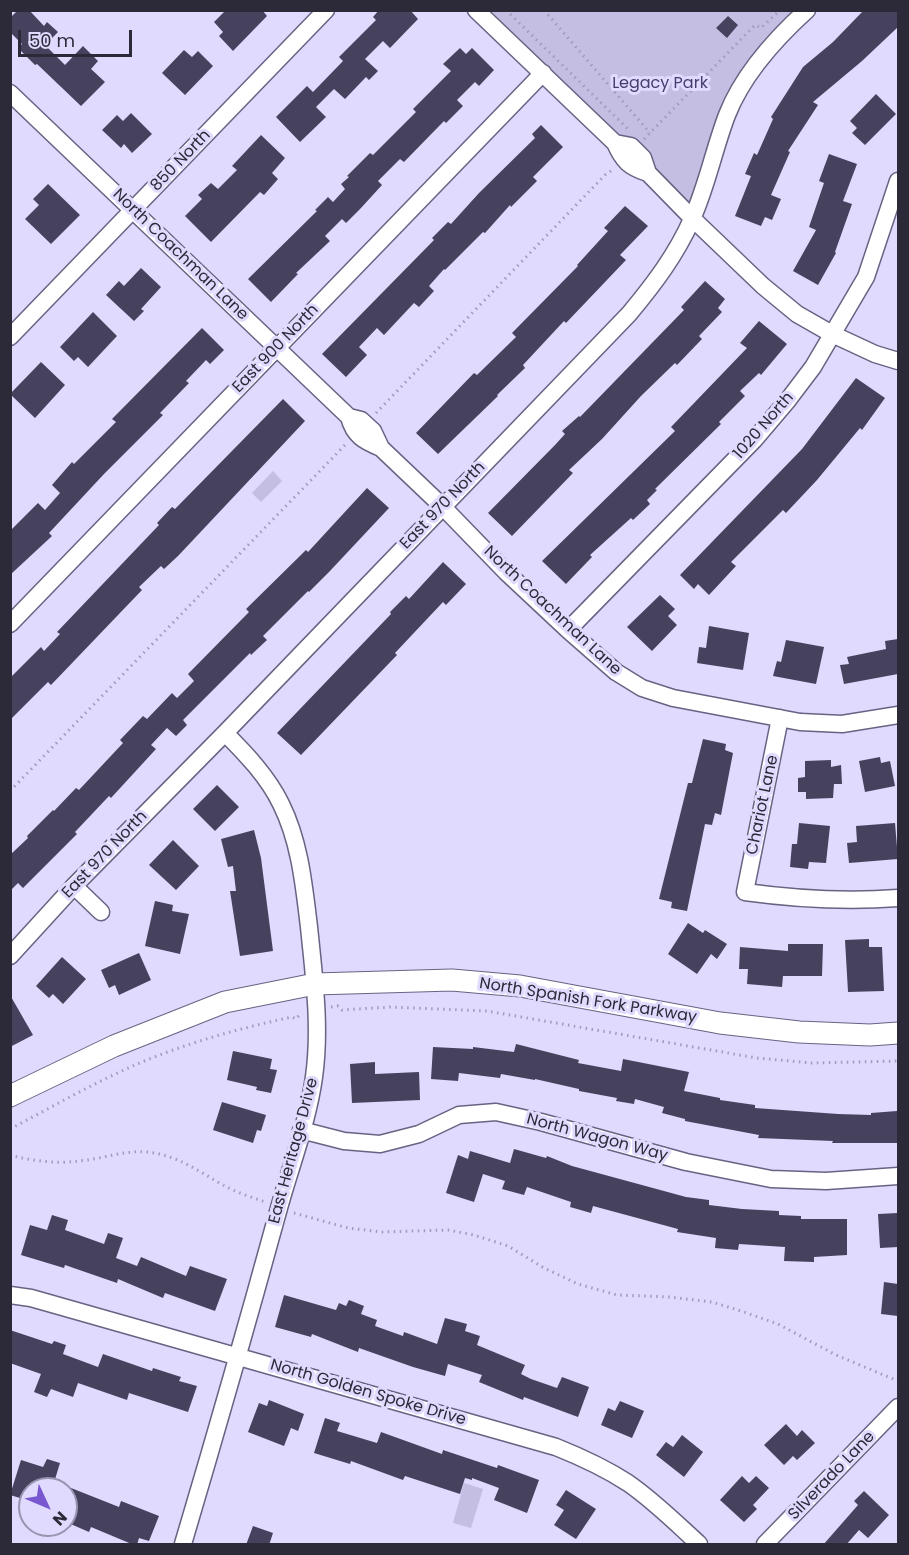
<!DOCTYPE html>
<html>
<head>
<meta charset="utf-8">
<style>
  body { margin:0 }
  #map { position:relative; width:909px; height:1555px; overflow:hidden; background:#dfdafe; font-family:Poppins,sans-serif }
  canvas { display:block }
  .frame { position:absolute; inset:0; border:12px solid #2c2a38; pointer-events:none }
  .north { position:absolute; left:18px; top:1477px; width:60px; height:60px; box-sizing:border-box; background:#dfdafe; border:2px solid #9794af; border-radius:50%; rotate:134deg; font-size:16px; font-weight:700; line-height:24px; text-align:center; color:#2c2a38 }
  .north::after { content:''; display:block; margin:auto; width:21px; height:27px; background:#7857d1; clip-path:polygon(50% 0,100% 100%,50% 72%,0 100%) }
  .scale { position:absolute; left:18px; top:30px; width:114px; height:27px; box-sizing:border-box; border:3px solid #2c2a38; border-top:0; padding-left:8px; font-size:18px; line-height:21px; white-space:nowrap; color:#2c2a38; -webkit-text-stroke:4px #dfdafe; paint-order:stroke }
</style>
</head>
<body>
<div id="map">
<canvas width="909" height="1555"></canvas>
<div class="frame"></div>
<div class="north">N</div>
<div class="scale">50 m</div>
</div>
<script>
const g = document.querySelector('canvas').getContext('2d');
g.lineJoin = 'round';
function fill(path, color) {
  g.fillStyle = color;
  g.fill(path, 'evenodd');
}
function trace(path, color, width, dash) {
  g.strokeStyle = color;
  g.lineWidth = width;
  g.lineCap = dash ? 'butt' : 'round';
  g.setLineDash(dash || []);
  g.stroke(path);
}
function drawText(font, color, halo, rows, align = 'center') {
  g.font = font + ' Poppins,sans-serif';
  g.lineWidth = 6;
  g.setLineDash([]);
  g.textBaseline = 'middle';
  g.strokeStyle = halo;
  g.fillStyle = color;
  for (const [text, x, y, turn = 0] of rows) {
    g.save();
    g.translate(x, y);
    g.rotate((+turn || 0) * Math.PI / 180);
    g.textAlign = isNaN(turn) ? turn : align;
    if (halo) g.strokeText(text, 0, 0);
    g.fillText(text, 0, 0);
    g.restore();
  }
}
fill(new Path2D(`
  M475,11H807L752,70L693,219Z
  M273,471L282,481L261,502L252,493Z
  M464,1483L483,1489L471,1528L453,1523Z`), '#c3bee2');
fill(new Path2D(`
  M18,10H29L44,26L47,22L58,32L45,45L65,65L83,46L98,61L91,69L105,82L81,106L37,64L35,65L18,48L22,44L10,32V18Z
  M226,10H262L267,16L233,51L219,36L223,32L214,22Z
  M379,10H410L418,19L390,48L383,41L365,59L378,71L369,80L366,77L345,99L334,89L316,107L326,117L300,142L276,117L307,86L313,92L343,61L339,57L376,20L373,17Z
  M864,10H898V27L862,61L813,102L818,105L788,151L790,152L771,195L781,199L772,220L765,217L761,226L735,216L751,176L745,174L754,153L757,155L773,119L771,117L803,67L833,42Z
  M728,16L738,25L727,38L716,28Z
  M460,48L466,54L472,48L494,70L479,86L475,82L457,100L463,106L446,123L444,121L404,162L400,159L378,181L382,185L361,208L346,223L342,219L325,236L330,241L296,273L298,274L271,302L248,279L317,211L315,210L328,197L333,202L345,189L341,184L349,177L347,176L370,153L373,155L416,112L413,109L451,71L443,64Z
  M184,50L192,57L198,51L213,66L185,95L162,73Z
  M876,94L896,114L865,145L852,133L857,128L850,121Z
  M131,113L152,134L132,153L124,144L121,148L102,130L117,115L123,121Z
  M541,125L563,147L533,177L537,181L511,207L510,205L485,233L483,232L445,270L444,269L429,286L434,291L419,307L414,303L384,335L377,328L359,347L367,355L346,377L322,354L434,240L432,238L448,222L451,224L479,193L535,138L532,134Z
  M261,135L285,158L272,173L278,179L264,195L260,192L211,242L185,216L202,199L198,195L211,183L218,189L237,170L232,166Z
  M829,154L857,164L843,201L852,204L835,252L836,253L818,285L793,271L816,230L809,227L824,183L819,181Z
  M48,184L80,215L51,244L25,219L39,205L33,199Z
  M625,206L648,226L620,255L626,260L566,323L564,321L523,365L525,368L497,395L498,396L438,454L416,433L474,373L477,375L516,337L512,333L578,266L577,265L608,231L604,228Z
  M141,268L161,287L141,309L144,311L134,321L106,295L119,281L124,286Z
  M705,281L725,299L718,308L722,312L699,336L702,339L677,365L675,363L641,396L602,439L569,470L573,473L512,536L488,513L555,445L565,434L562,431L579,416L580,417L684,310L681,307Z
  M93,312L117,336L88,367L78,357L74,361L60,347Z
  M759,321L787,344L761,375L759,373L740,391L745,396L719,422L721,424L655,489L657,490L647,500L650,504L633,520L631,518L590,555L592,557L566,584L542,561L675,431L671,427L747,348L740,343Z
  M202,328L224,350L210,364L206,360L186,381L189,383L160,413L163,415L104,474L49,533L52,536L10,575L11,530L38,503L45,510L60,493L52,485L72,462L74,464L116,422L112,419Z
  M41,362L65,385L35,418L10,394Z
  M856,378L885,398L862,430L860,428L817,480L786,513L783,510L731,562L736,566L709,595L698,584L694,589L680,575L802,449Z
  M283,399L305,421L178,556L164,569L161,566L139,587L142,590L51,685L48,682L10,720V678L41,647L44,651L60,634L57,632L159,525L157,523L172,507L175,509Z
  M367,488L389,508L329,572L309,592L308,591L263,636L267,640L251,655L250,653L183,720L187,725L176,736L167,728L151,745L156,749L111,798L109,796L75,832L77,834L23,888L18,883L10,891V855L28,838L27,836L53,810L54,811L76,788L79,790L123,743L120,740L143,716L147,719L172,693L177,698L194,681L188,674L249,612L246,609L306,550L308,552Z
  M443,562L466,584L446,605L443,602L395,653L397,655L301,755L277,733L391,614L390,612L406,596L409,599Z
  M660,595L675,609L668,616L677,625L652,651L627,627Z
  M709,626L749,633L743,670L697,663L699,647L706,648Z
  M898,639V674L844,684L840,665L849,664L847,657L886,649L885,641Z
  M786,640L824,647L816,684L773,676L777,661L781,662Z
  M703,739L726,744L725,750L733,753L721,815L715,813L712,825L705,824L687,911L671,908L672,902L659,899L688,783H692Z
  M880,757L881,763L890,761L895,786L865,792L859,761Z
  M831,760V767L841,765L842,784H834L833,798L806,799V792H798V778L805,777V761Z
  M217,785L239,807L215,831L193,809Z
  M799,823L830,826L826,863L809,862L808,869L790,867L792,844H797Z
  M895,823L898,859L849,863L847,843L857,842L856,826Z
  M254,830L261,858L273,951L240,956L230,891H236L233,866L228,867L221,839Z
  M173,840L199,866L176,890L149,865Z
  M155,901L173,905L172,911L189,914L180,954L145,946Z
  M688,923L703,933L705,930L727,944L717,959L711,954L697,974L668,954Z
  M869,939V947H882L884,991L848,992L845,940Z
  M788,944H823L822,976H783L782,987L747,984L748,969H739L740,947L788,951Z
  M139,953L151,980L119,995L115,985L109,988L101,970Z
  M62,957L86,979L63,1004L53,994L49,998L36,986Z
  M10,995L33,1035L10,1047Z
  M516,1044L579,1060L578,1063L621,1071L623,1059L689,1072L684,1091L720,1098V1100L755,1105V1108L838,1114L871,1115V1113L897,1111L898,1143H832L833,1141L758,1138L759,1135L685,1121V1119L662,1113L664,1107L635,1099L634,1104L616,1101L617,1098L579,1091V1089L535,1079V1080L501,1074L500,1078L459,1073L458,1081L431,1079L433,1047L473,1049V1047L514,1052Z
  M233,1051L272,1059L270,1069L277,1070L271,1093L256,1090L257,1087L227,1080Z
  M375,1062V1074L419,1072L420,1100L352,1103L350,1064Z
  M222,1102L266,1115L261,1131L257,1130L253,1143L213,1130Z
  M514,1149L546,1158L547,1156L572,1166L686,1197L709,1200V1205L742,1209L779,1211V1215L801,1216V1219H847V1255L814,1257V1262L784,1261L785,1247L739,1244L738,1250L715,1248L716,1238L677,1232L678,1229L593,1206L591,1213L570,1207L571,1202L527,1187L524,1195L502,1189L505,1181L483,1174L474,1202L446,1193L458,1155L468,1159L470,1151L510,1163Z
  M898,1213V1247L880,1248L878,1214Z
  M52,1215L68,1220L65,1230L104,1244L108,1233L123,1238L116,1258L137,1266L141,1257L186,1276L190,1266L227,1279L215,1311L165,1293L163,1298L118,1279L117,1283L65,1265L64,1268L21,1255L30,1225L47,1230Z
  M884,1282L898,1284V1316L881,1314Z
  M284,1295L336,1310L339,1303L346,1306L349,1300L364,1306L361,1314L377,1320L375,1326L403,1336L404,1332L437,1344L445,1318L467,1324L465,1331L480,1336L477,1345L525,1365L521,1374L531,1379L557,1388L562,1377L589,1387L578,1417L524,1397L523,1400L479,1382L482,1375L448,1364L445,1376L413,1367L359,1348L358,1352L312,1334L311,1337L275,1327Z
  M10,1330L52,1344L54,1341L66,1345L63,1354L98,1367L103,1354L152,1371L153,1368L181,1377L179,1381L197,1386L188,1412L129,1393L127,1400L78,1383L73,1397L51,1389L47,1397L34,1392L41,1374L10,1363Z
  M269,1400L304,1414L298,1431L291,1428L284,1446L248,1432L259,1403L267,1406Z
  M620,1401L644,1411L632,1438L601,1425L608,1408L615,1411Z
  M325,1418L340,1423L337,1431L377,1443L381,1432L442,1454L443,1450L497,1468L498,1465L539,1480L527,1513L494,1500L499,1488L472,1478V1480L465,1478L460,1494L405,1476L403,1480L351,1461L350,1464L314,1453Z
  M786,1424L797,1436L802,1430L815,1443L797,1460L793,1456L784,1465L764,1445Z
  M682,1435L703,1452L684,1477L656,1455L666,1442L673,1447Z
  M47,1459L60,1463L52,1489H30V1501L10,1495L21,1460L43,1467Z
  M742,1476L749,1483L756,1476L769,1488L753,1505L757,1509L744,1522L720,1500Z
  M66,1486L119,1507L121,1501L159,1516L149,1541L139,1538L137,1545H134L91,1527L89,1532L66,1522Z
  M566,1490L596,1509L576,1539L554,1525L564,1510L556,1505Z
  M864,1491L889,1515L868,1538L859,1530L846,1545H823L858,1505L854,1501Z
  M253,1526L273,1533L269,1545H246Z`), '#46425e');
const minor = new Path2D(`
  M476,10L615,143C623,161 629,167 648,173
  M10,93L349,417L361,420L373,431L381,448L443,507L506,572L568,630L616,672L642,688L673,698L800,722L842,724L898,715
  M615,143L631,146L643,158L648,173L693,219L763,286L797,314L832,334L875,354L898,361
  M10,337L326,10
  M349,417C354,436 364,441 381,448
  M10,624L543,73
  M568,630L754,440L788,400L813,367L866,277L898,181
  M780,718L745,892C796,899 847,902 898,898
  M74,886L101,912
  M10,956L74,886L225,733L629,314C654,284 676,255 692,219C707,186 714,149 727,115C743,74 775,39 807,10
  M301,1130L344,1141L380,1144L419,1134L459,1115L496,1112L541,1122L686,1162L771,1179L826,1181L898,1176
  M10,1295L31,1298L556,1447C581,1457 605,1468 628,1483C654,1501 676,1523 699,1544
  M183,1544C216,1433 248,1321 279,1208C291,1165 308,1121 314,1077C321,1027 314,977 309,927C304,886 300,842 281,804C268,777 246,754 225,733
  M765,1544L898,1407`);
const tertiary = new Path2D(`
  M10,1096L114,1046L225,1002L315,984L452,980L520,986L720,1023L799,1032L870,1035L898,1033`);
trace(minor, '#686382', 19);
trace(tertiary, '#686382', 23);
trace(new Path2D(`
  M506,10L629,130
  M544,10L650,133
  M644,139L755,25L761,28L780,10
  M376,413L605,175L614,169
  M10,791L346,444
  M331,1007L338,1006L342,1010L391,1007L487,1011L757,1058L812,1063L898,1061
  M10,1129C54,1106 97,1081 142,1062C190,1042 241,1028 292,1017L296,1019L301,1013
  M10,1155C31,1161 58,1164 79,1161C103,1159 123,1150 147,1152C177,1155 198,1171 223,1185C235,1192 251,1197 265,1202
  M294,1213L348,1228L382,1232L448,1230L474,1235L508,1246L544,1268L578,1284L617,1295L669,1297L712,1302L741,1311L778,1324L836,1355L898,1381`), '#a09cb8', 3, [1.5, 4.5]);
trace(minor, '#fff', 16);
trace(tertiary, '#fff', 21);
drawText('16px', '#473d6e', '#dfdafe', [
  ["Legacy Park",660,84]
]);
drawText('16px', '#2c2a38', '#dfdafe', [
  ["850 North",181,161,-46],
  ["North Coachman Lane",180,255,44],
  ["East 900 North",276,349,-46],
  ["1020 North",764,426,-49],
  ["East 970 North",443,506,-46],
  ["North Coachman Lane",552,611,43],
  ["Chariot Lane",763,805,-78],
  ["East 970 North",105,855,-46],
  ["North Spanish Fork Parkway",588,1001,9],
  ["North Wagon Way",597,1138,15],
  ["East Heritage Drive",294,1151,-75],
  ["North Golden Spoke Drive",368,1393,16],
  ["Silverado Lane",832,1476,-46]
]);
</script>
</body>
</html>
